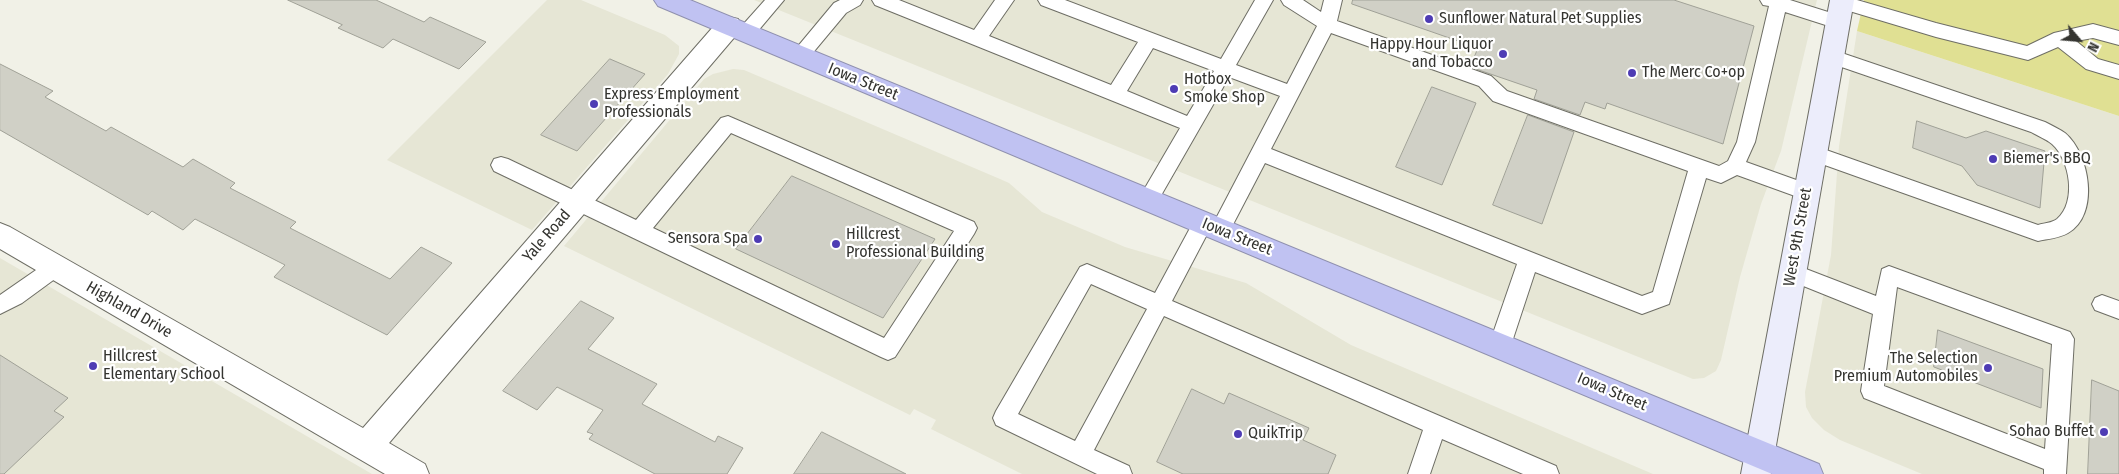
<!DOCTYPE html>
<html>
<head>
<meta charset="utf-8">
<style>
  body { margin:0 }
  #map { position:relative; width:2119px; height:474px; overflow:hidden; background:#f1f1e7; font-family:"Fira Sans Condensed",sans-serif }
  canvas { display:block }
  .north { position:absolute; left:2054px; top:15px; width:50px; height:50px; -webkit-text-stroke:4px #fff; paint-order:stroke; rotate:117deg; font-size:14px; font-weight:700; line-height:20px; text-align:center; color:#343430 }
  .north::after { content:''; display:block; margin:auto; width:18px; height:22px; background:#343430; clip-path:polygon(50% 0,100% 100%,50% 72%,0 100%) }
</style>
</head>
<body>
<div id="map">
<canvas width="2119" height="474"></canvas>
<div class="north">N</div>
</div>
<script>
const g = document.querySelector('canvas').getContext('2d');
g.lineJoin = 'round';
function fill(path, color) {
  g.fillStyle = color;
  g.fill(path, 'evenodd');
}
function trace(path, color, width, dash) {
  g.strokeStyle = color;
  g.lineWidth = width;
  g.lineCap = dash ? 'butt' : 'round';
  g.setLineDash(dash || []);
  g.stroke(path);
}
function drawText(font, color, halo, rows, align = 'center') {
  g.font = font + ' "Fira Sans Condensed",sans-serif';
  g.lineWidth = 4.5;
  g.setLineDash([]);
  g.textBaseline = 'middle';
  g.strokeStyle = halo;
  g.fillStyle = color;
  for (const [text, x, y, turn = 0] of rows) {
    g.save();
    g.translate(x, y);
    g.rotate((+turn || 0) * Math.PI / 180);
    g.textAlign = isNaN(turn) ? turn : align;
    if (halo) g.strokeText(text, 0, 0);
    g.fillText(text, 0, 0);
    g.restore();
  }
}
fill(new Path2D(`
  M547,0H581L665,35L679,46V54L668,74L532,230L387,160Z
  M754,0H1817L1781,151L1761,204L1740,277L1721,360L1716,371L1704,378L1693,379Z
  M1857,31L2119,116V474H1922L1840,440L1824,430L1812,418L1806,407L1805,392L1831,255L1839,146Z
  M733,69L744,70L1000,179L1009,183L1042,212L1125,247L1246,283L1351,345L1653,474H1022L931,429L936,420L914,409L910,415L564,246L704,79L713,74Z
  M0,258L372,474H0Z`), '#e6e6d5');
fill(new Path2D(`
  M1864,0H2119V116L1857,31Z`), '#e0e093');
const building = new Path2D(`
  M288,0H376L424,22L430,17L486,42L459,69L393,39L383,48L338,28L342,25Z
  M1353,0H1674L1754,26L1723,144L1607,103L1605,109L1585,102L1580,115L1534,99L1537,90L1470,67L1478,48L1352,4Z
  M610,59L645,74L577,151L541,135Z
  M0,64L53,91L45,97L106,131L111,127L183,167L193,159L235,183L230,188L296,222L290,228L390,279L421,247L452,263L387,335L274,277L285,265L195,219L183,230L152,211L148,215L0,130Z
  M1432,87L1476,103L1442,185L1396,167Z
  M1528,115L1574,132L1542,224L1493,205Z
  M1917,121L1966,138L1986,131L2045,151L2040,208L1977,185L1962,166L1913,148Z
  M792,176L935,239L883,318L736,249Z
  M581,301L614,318L588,349L657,384L642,404L715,442L718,436L743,448L727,474H655L589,439L593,434L587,432L603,410L557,387L537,410L503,391Z
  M1938,330L2043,369L2041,408L1934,367Z
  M0,355L68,398L54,411L64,417L4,474H0Z
  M2092,380L2119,391V474H2088Z
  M1192,389L1224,404L1229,393L1309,428L1303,440L1336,455L1328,474H1183L1157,462Z
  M822,432L906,474H794Z`);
fill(building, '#d0d0c6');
trace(building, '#a0a197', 1);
const lane = new Path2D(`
  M765,0H784L752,38L746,40L740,38L737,33L740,28Z
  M840,0H863L860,5L846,13L806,61L800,63L794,61L791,56L794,51L834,3Z
  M872,0H899L974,30L995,0H1014L989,36L1111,85L1138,42L1041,5L1038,0H1065L1221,59L1255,0H1273L1236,65L1287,84L1317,26L1284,5L1281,0H1303L1321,12L1324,0H1342L1337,21L1491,76L1507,91L1719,166L1728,161L1737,142L1769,6L1763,5L1760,0H1790L1844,17L1847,22L1844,27L1838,29L1785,12L1755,142L1746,162L1813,186L1816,192L1813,198L1806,200L1737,175L1721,183L1706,178L1669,304L1642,314L1535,272L1511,345L1507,352L1500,354L1493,352L1489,345L1517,264L1265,163L1227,236L1220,238L1213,236L1210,230L1280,96L1229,77L1155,206L1148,208L1141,206L1138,200L1180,128L875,5ZM1331,33L1479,86L1493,101L1688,171L1653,292L1642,296L1271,149ZM1153,48L1214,71L1187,116L1127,91Z
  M1834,0H1857L1936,23L2027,46L2054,33L2093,24L2119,31V45L2093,38L2076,41L2098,59L2119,65V79L2086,69L2058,47L2028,60L1936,37L1836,7Z
  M1830,49L2045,122C2051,125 2059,129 2065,133C2090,154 2100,215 2068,233C2060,238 2047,239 2038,241L1805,158L1802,153L1805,148L1812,145L2038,225C2044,223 2052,223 2057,219C2077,202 2070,160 2052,144C2046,139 2038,136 2031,132L1824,61L1821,56L1824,51Z
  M728,116L974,222L977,228L974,234L895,357L888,360L881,357L494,171L491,165L494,159L501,157L508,159L636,220L721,118ZM731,133L954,231L884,338L653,228Z
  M1203,215L1210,217L1213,223L1172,301L1556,466L1559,474H1523L1442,439L1430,474H1408L1423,430L1164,316L1094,450L1129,466L1132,474H1097L996,425L993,418L996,411L1080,267L1087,264L1155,293L1196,217ZM1091,284L1147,309L1075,441L1018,414Z
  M56,258L63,261L66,267L63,273L22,303L0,314V295L49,261Z
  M1793,264L1876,296L1882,269L1889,266L2070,332L2074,339L2066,474H2044V469L1864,398L1861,391L1873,314L1786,279L1783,273L1786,267ZM1897,287L2052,344L2045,449L1884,386Z
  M2102,295L2119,301V319L2095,310L2092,304L2095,298Z`);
const street = new Path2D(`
  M729,17L738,19L741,26L738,33L389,443L425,464L429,474H385L0,249V223L10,227L363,428L720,19Z`);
const secondary = new Path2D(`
  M1830,0H1854L1771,474H1741Z`);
const highway = new Path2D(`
  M654,0H690L1819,464L1823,474H1772L658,6Z`);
trace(lane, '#6e6e65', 2);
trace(street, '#6e6e65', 2);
trace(secondary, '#6e6e65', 2);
trace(highway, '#8f90ae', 2);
fill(lane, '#fff');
fill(street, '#fff');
fill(secondary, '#ecedfb');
fill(highway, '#c0c2f2');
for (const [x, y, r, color] of [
  [1429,19,5,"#4e3cb4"],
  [1503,54,5,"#4e3cb4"],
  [1632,73,5,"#4e3cb4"],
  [1174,89,5,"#4e3cb4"],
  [594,104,5,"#4e3cb4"],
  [1993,159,5,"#4e3cb4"],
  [758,239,5,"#4e3cb4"],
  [836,244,5,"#4e3cb4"],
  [93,366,5,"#4e3cb4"],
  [1988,368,5,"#4e3cb4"],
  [2104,432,5,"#4e3cb4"],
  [1238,434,5,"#4e3cb4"]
]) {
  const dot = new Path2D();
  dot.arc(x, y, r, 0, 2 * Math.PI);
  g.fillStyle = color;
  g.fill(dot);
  trace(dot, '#fff', 2);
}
drawText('16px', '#343430', '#fff', [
  ["Sunflower Natural Pet Supplies",1439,19],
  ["Happy Hour Liquor",1493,45,"right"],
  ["and Tobacco",1493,63,"right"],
  ["The Merc Co+op",1642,73],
  ["Hotbox",1184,80],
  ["Smoke Shop",1184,98],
  ["Express Employment",604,95],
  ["Professionals",604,113],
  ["Biemer's BBQ",2003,159],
  ["Hillcrest",846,235],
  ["Professional Building",846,253],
  ["Sensora Spa",748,239,"right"],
  ["Hillcrest",103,357],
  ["Elementary School",103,375],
  ["The Selection",1978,359,"right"],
  ["Premium Automobiles",1978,377,"right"],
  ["Sohao Buffet",2094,432,"right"],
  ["QuikTrip",1248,434]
], 'left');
drawText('16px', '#343430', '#fff', [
  ["Iowa Street",863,82,22],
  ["Yale Road",547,236,-49],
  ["Iowa Street",1237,237,22],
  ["West 9th Street",1798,237,-80],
  ["Highland Drive",129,310,30],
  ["Iowa Street",1612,392,23]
]);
</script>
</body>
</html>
